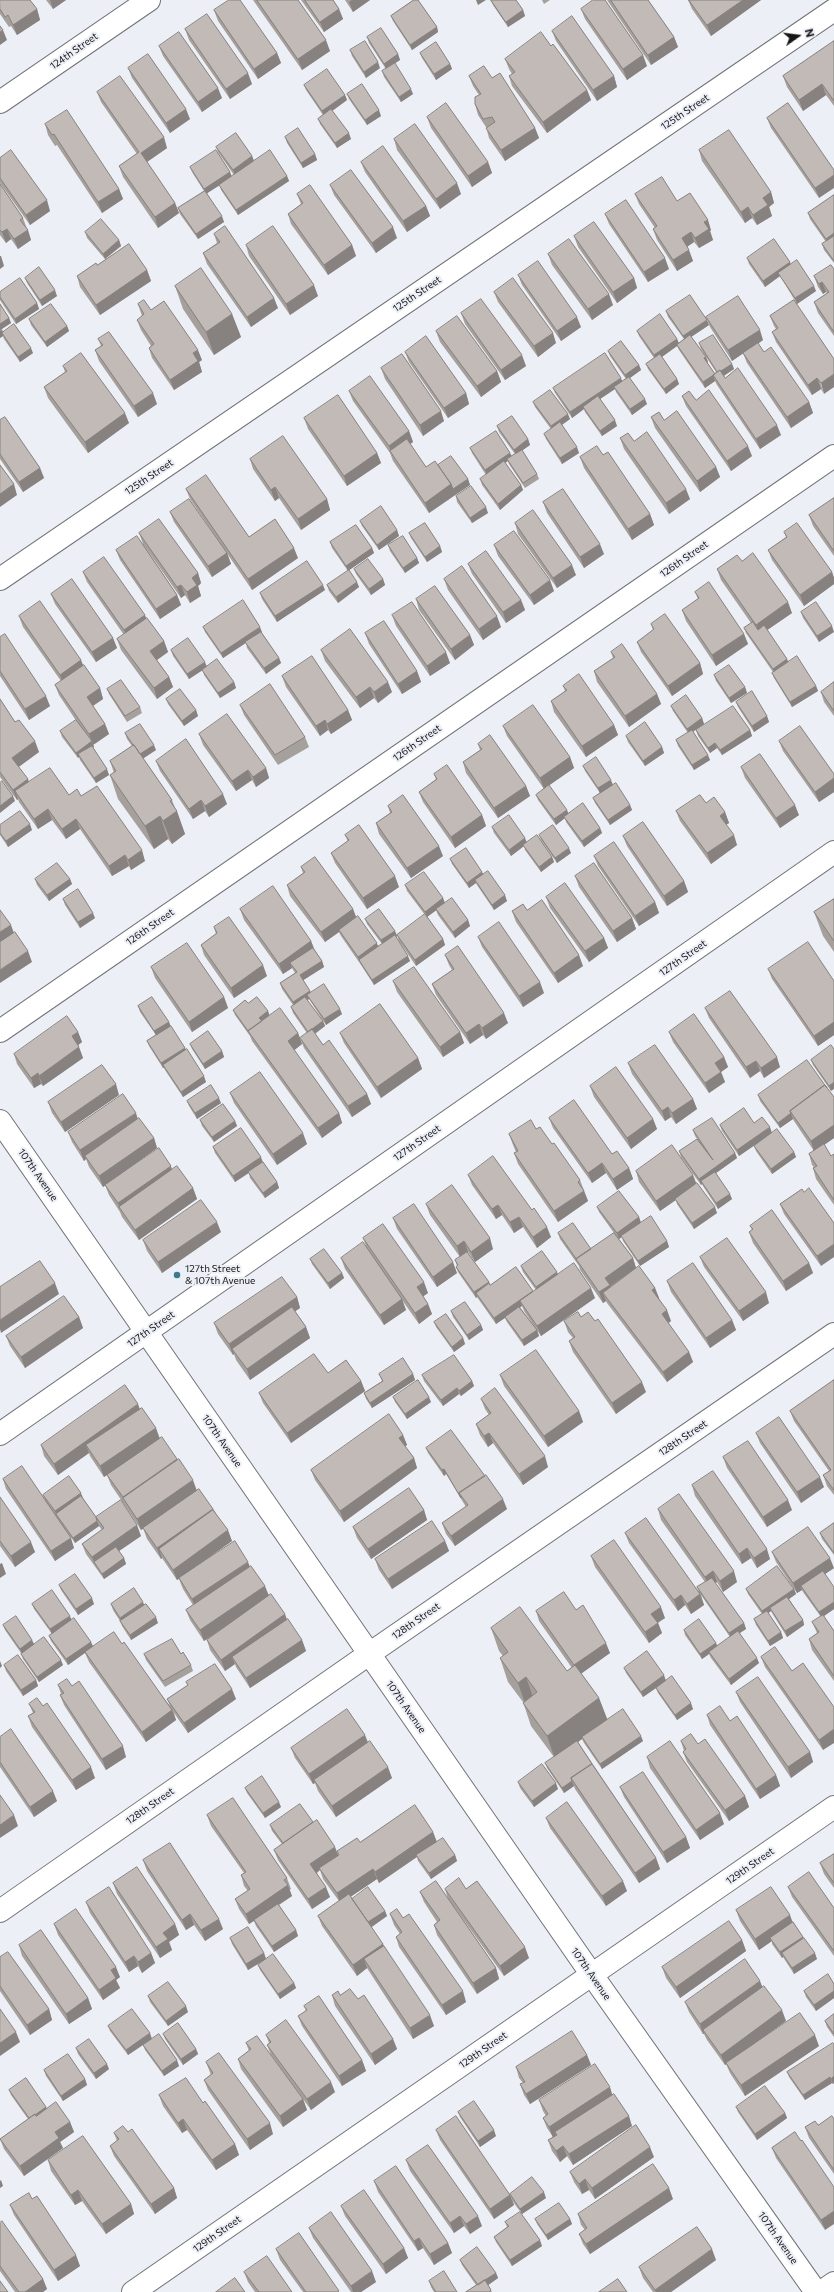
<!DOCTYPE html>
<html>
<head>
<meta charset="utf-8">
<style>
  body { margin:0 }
  #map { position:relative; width:834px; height:2292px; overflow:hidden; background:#edeff6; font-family:Commissioner,sans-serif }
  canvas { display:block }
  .north { position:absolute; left:778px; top:16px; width:40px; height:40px; -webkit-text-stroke:3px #edeff6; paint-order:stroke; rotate:76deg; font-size:11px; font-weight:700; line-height:16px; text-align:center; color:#151618 }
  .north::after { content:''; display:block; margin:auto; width:14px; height:18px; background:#151618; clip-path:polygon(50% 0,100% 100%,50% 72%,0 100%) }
</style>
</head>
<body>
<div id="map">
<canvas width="834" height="2292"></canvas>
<div class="north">N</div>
</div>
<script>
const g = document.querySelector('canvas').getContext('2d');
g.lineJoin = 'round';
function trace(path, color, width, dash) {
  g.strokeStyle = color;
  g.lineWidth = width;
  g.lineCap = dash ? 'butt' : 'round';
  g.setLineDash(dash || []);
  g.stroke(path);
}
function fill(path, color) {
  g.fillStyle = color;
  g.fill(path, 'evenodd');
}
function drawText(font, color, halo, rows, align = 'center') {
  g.font = font + ' Commissioner,sans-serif';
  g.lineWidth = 4;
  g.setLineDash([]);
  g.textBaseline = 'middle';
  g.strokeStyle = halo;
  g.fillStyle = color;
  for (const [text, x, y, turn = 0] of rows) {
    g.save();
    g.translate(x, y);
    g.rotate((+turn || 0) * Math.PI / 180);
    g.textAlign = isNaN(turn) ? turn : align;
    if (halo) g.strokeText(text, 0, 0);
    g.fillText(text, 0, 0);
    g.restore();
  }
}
const minor = new Path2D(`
  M0,102L149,0
  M0,579L834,10
  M0,1031L834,456
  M0,1121L592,1975L816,2292
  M0,1434L834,852
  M0,1911L369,1654L834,1334
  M133,2292L834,1807
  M821,2292L834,2283`);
trace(minor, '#707278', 24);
trace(minor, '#fff', 22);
fill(new Path2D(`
  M0,0L37,9L40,20L17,35L11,26L9,27L0,14Z
  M46,0H66L53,9Z
  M253,0H298L330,51L302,70Z
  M301,0H333L339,9L343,19L324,32Z
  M345,0H370L353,12Z
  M413,0H418L437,27L438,32L412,50L393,21L391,16Z
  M491,0L523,10L525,16L508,27L493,5Z
  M542,0H550L544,4Z
  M607,0H648L674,37L678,47L651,65Z
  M688,0H761L711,36L692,9Z
  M581,9L647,66L627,80L585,19Z
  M214,10L277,53L281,63L258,79L218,21Z
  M185,29L252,84L230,99L189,40Z
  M552,31L614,76L617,87L597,101L556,41Z
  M367,37L398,54L400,60L394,64L413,94L401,102L384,77L382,71L386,69L369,43Z
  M834,41V106L826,95L803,111L787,87L783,76Z
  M159,46L222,98L202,112L163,56Z
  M350,50L380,68L366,78L352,56Z
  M420,53L450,64L452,69L436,80L422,58Z
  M505,59L587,90L591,100L547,133L512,86L509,76L512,74L509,69Z
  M128,68L190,119L170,133L132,78Z
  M469,76L492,78L535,128L539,138L505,161L489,138L486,127L478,115L475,104L479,95L473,86Z
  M304,85L345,95L347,100L332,111L351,139L337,148L320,124L318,119L323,115L306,90Z
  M97,92L167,148L147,162L175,203L179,213L158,228L123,177L119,166L137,154L101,102Z
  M347,94L381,116L367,125L349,99Z
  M788,103L819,198L771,128L767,118Z
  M427,117L488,162L492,173L472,187L431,128Z
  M45,124L119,189L123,199L102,213L57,145L55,146L48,135Z
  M285,137L315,154L317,160L303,168L287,143Z
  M394,139L461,194L440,209L397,150Z
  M216,147L252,156L254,161L287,176L289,181L238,215L221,190L220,185L207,193L224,222L198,239L180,214L178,208L204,191L192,172L190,167L230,172L231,177L234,175L218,152Z
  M699,150L771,192L774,203L769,207L772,216L757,225L752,218L745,223L702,161Z
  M0,158L50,211L30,225L0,183Z
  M361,162L426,206L430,216L407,232L365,172Z
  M0,184L23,218L31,240L18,249L11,239L6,243L0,235Z
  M330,185L397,238L376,253L334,195Z
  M297,194L352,245L356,256L328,275L291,224L288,214L301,204Z
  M635,194L677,201L711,230L710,231L713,240L699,248L694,242L687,247L693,261L677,271L657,240L653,229L655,228L639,204Z
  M834,195V263L824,250L822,244L826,242L810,219L808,213Z
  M605,214L669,269L648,282L609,224Z
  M85,232L119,240L121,246L105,259L87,238Z
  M214,234L278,308L251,327L207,264L203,253L217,243Z
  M574,236L634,278L637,288L617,303L578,247Z
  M246,245L318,296L290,315L249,256Z
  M548,254L613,305L592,320L552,265Z
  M747,258L791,264L816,291L797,304L780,276L765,287L749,264Z
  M97,265L147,270L151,281L100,315L80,287L77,276Z
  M834,269V336L818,313L814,302L827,293L826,292L823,294L818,287L814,276Z
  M518,275L581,327L561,341L522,285Z
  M25,278L57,296L42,306L27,283Z
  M175,286L232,314L241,337L214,355L183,309Z
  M0,292L37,303L39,309L16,324L0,300Z
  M494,292L556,343L538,357L498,302Z
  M794,300L824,394L821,389L812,395L776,342L772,332L776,329L774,326L770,316Z
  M0,304L9,318L11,323L2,329L3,332L33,353L20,362L4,339L3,336L0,338Z
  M138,304L151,310L202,360L199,362L202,372L174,390L152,358L149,348L151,346L141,330L137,320L142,316Z
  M666,311L709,325L691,337L706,357L708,362L707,363L715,374L716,372L701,349L699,343L732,364L734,369L724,376L725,378L781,435L760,449L717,385L715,381L705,388L679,350L677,346L662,357L677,379L679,384L666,394L648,369L646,364L654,358L639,336L637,331L677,339L679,343L684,339L668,317Z
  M461,313L526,366L505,380L465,324Z
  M706,317L763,340L758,344L764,352L809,402L813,413L791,428L747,363L743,353L732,361L710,327Z
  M29,319L67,326L69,331L47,347L31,325Z
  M436,331L497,371L501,382L481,397L440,342Z
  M98,339L157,404L138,417L99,361L95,350L101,346Z
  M608,351L639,365L641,370L630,378L647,404L632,415L616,392L615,389L600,399L617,426L602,436L585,412L584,409L572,418L555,393L553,388L623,381L626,379L610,356Z
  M405,352L466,393L469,404L448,418L409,362Z
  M63,366L129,423L88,453L48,398L44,387L65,372Z
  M381,368L444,421L423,436L385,379Z
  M349,391L409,431L413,442L410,444L426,467L438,465L468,479L470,485L429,513L393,461L390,453L353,401Z
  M682,396L696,400L752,456L731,471L686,406Z
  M533,402L570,419L562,425L579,453L562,464L546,439L544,434L551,429L535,407Z
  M651,417L664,420L716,467L720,477L700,492L655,428Z
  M304,418L377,453L381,463L347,486L308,429Z
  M0,420L40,468L44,478L23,492L0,459Z
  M497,426L528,439L530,445L522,450L537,474L539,479L525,488L509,464L508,461L505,463L521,485L523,490L500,510L482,485L480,479L486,475L472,453L470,448L510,453L512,456L515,454L499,432Z
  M620,438L634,441L690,499L669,514L624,449Z
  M603,455L650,514L654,525L632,540L584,468L580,457Z
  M250,459L327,499L330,510L301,530L279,498L275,501L253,469Z
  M186,489L249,537L298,558L252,590L190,499Z
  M456,496L488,513L472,523L457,502Z
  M834,498V556L813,526L809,515Z
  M543,502L604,554L584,568L547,513Z
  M170,512L227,553L231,564L212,577L174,522Z
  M360,521L397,530L399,536L379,550L362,526Z
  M515,523L576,575L557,588L518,534Z
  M784,532L832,572L834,578V584L804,606L772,560L768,550L786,537Z
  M139,533L198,573L201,583L198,586L201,596L190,603L185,595L181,598L143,544L177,595L181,605L160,619L120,560L116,550L143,544Z
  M409,533L440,546L442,552L427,562L411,538Z
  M330,542L372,548L374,553L349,570L359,587L338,603L329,591L327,585L348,571L332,548Z
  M388,545L417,558L419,563L405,573L390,551Z
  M494,545L554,591L534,605L498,556Z
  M742,561L792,613L767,630L787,659L788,662L816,686L818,691L792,707L774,678L772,673L773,672L746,633L744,628L751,623L721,580L717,569Z
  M468,564L521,600L525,610L506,623L472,574Z
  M354,569L383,579L385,585L371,595L356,574Z
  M83,572L146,618L164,641L168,652L157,660L169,677L173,687L157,699L121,650L117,639L124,635L87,582Z
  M444,579L501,627L483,640L448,590Z
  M325,590L277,622L262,599L260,593Z
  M695,592L744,634L748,644L716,666L686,621L682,610L698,599Z
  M51,594L113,638L117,648L96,662L55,604Z
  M416,599L470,635L474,645L455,660L419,610Z
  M801,612L832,626L819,642L803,618Z
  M392,615L450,663L430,676L396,626Z
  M19,616L81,660L83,666L100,688L103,699L93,706L105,724L109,734L93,745V744L94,747H93L109,775L96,783L80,760L79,757L78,758L62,737L60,731L79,725L59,695L55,685L61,681L23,627Z
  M651,624L700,663L703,674L672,696L641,652L637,642L653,630Z
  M203,627L262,632V633L279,658L281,663L266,674L247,648L246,643L223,658L205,632Z
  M365,633L417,671L421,682L402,694L369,644Z
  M0,637L50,706L29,720L0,676Z
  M171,650L206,667L234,682L236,688L220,698L204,675L203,670L189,679L173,656Z
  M321,650L392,692L378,703L374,698L360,708L325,661Z
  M611,652L657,694L661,704L629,727L597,682L594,671L613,658Z
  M714,675L745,687L747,693L731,703L716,681Z
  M282,676L348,710L352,720L331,734L328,730L320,736L286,687Z
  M834,682V716L824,702L821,692Z
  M563,686L614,725L618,735L586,757L554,712L551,701L565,691Z
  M107,689L140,707L142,713L127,722L109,694Z
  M0,699L15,722L39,752L18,767L29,782L69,795L81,796L145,861L131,870L129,866L112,876L80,829L66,839L52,820L38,829L19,802L18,799L17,800L0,777Z
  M166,699L196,710L198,716L184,726L168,704Z
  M736,702L767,716L769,722L754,732L738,707Z
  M240,705L305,737L309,747L278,765L244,715Z
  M671,706L702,718L704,724L693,732L710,760L694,770L678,746L676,740L688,733L673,711Z
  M503,726L570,757L574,768L549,785L569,814L600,828L602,833L584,847L566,822L565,818L556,825L538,800L536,795L544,789L507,736Z
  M696,730H750L752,736L722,755L717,748L710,753L698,736Z
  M125,733L156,750L143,758L172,800L185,834L172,844L168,839L154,849L118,799L110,775L114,773L110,761L132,746L127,739Z
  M199,734L266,768L269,778L256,787L252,780L236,791L203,745Z
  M626,736L662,747L664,753L645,766L628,742Z
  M779,741L834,774V792L819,802L783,751Z
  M478,744L526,786L530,796L498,818L466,773L463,762L480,750Z
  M156,761L227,804L209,817L205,811L193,819L160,771Z
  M583,766L613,785L630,805L632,810L610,825L595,803L593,798L600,793L585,771Z
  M741,767L799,815L780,828L745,778Z
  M434,774L482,815L486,826L455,848L423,802L419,792L436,779Z
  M706,803L725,812L729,823L726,825L737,845L711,864L680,821L676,811Z
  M388,806L443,856L411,878L379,834L376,823L390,813Z
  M0,825L32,830L8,847L0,835Z
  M492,827L527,842L552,857L554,862L541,872L525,850L524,846L511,856L494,833Z
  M345,835L399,887L367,909L335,863L331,853L348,842Z
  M539,835L571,853L557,863L541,840Z
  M623,836L684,881L688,892L667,906L627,846Z
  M594,856L655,902L659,913L639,926L598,866Z
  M450,859L482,872L483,874L507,901L494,910L477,885L476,883L469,888L452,864Z
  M301,867L353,909L356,918L378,946L382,944L367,924L365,919L395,931L397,936L396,937L410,961L374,985L361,965L359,962L341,936L339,932L325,942L290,896L287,885L303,873Z
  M575,876L632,918L636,929L617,942L579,887Z
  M35,879H70L72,884L49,901L37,885Z
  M405,885L443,898L445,903L468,920L470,926L455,938L438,915L436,910L427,917L443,939L445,945L416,966L399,941L397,935L425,915L407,891Z
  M546,897L604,938L608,948L589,962L550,908Z
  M63,899L95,918L80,928L65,905Z
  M834,899V952L823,936L814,912Z
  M240,909L311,941L314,949L322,961L324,967L303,980L311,993L342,1014L326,1025L309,999L307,1000L323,1021L325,1026L315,1034L323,1045L367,1094L371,1104L352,1117L304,1048L300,1038L307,1033L293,1013L291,1007L293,1005L282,989L280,983L295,973L292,968L283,974L244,920Z
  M527,910L583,966L558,983L516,922L512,911Z
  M214,927L267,976L234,998L204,955L201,945L216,934Z
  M478,937L544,993L523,1007L482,947Z
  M445,955L508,1023L486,1039L483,1035L470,1044L436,995L432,984L452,970L449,965Z
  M151,967L224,997L228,1008L192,1032L155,978Z
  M768,969L834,981V1035L818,1046L772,979Z
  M393,981L460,1032L464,1043L443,1057L397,992Z
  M248,1003L268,1011L269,1016L298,1033L302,1044L294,1050L339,1113L342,1123L322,1138L252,1041L250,1036L235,1015L233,1010Z
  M138,1006L169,1022L170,1026L185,1048L206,1082L183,1097L165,1070L164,1068H163L149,1046L147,1041L156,1035L140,1012Z
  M705,1008L780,1067L764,1078L760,1071L750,1078L709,1018Z
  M78,1032L82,1042L78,1045L83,1058L43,1086L41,1084L34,1088L17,1064L14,1054Z
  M669,1032L724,1057L728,1067L721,1072L725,1082L709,1093L673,1042Z
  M340,1033L418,1058L422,1069L381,1098L344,1043Z
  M190,1044L222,1051L224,1057L205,1069L192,1049Z
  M834,1049L831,1091L813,1065L811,1060Z
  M628,1063L693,1099L697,1109L676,1124L671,1117L665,1121L632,1074Z
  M590,1086L653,1119L657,1129L631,1149L594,1097Z
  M230,1093L307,1144L277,1165L234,1103Z
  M119,1095L65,1132L52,1113L48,1102Z
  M758,1095L834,1097V1138L824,1145L831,1156L834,1154V1205L816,1179L813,1168L814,1167L812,1165L809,1154L814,1151L794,1121L793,1119L780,1128L760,1101Z
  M187,1101L221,1103L197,1119L189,1106Z
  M549,1118L612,1154L629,1168L633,1179L617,1190L606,1173L592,1183L553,1128Z
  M138,1119L154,1138L157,1148L121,1174L172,1169L193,1188L197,1199L139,1240L122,1217L120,1212L109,1195L105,1185L103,1187L89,1167L86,1159L84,1161L72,1142L68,1132Z
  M200,1120L235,1121L237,1126L214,1142L202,1126Z
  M754,1123L772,1133L794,1152L796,1157L772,1174L756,1151L754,1146L762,1140L739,1156L722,1131L720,1125Z
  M536,1129L552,1144L580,1180L588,1201L558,1222L518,1164L514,1153L516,1152L513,1145L509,1134Z
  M693,1130L735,1153L737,1158L716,1173L732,1199L718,1209L703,1186L702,1184L701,1185L681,1157L679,1151L698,1140L695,1136Z
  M213,1147L263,1162L277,1182L279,1188L265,1198L250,1178L249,1173L235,1182L215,1153Z
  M636,1171L696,1184L717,1213L694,1229L677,1204L676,1200L660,1211L639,1182Z
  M468,1175L551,1237L537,1248L523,1227L514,1233L502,1215L496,1219L472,1185Z
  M802,1189L821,1266L784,1214L780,1204Z
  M426,1204L493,1249L475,1262L468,1252H467L489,1282L490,1285L533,1292L536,1290L523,1272L521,1266L558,1275L595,1298L541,1336L524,1311L522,1306L520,1307L537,1330L539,1336L524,1346L507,1322L505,1318L496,1324L477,1297L476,1298L458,1272L456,1267L457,1266L455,1260L460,1257L430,1215Z
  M597,1207L639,1217L641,1223L667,1241L669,1247L640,1266L623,1241L622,1237L619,1239L633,1258L636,1268L655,1288L659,1298L671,1321L668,1323L689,1352L693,1362L667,1382L607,1303L606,1301L603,1303L580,1270L579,1266L560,1239L558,1233L591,1249L614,1233L599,1212Z
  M393,1218L457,1273L437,1287L397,1229Z
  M750,1226L809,1263L813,1273L786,1291L753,1243L749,1232L752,1230Z
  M221,1232L162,1273L147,1251L143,1240Z
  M363,1238L428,1293L423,1296L428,1304L432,1314L419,1324L402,1300L406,1310L384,1325L345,1269L341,1258L366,1246Z
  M700,1257L769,1303L743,1321L704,1267Z
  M310,1259L342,1273L344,1278L330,1289L312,1264Z
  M667,1281L732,1320L736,1330L710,1348L671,1292Z
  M297,1297L300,1308L295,1311L306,1327L310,1338L250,1380L236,1360L234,1354L233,1355L218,1334L214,1323Z
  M451,1311L481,1325L483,1330L469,1340L453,1317Z
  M79,1317L83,1328L25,1368L10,1346L6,1336Z
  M581,1317L646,1392L616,1414L573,1352L569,1341L573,1338L568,1332L564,1321Z
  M434,1322L463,1338L465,1344L454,1352L436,1327Z
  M328,1373L361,1381L365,1391L291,1443L263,1403L259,1393Z
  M379,1374H413L415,1380L372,1408L366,1399L364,1393L382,1381Z
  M422,1375L472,1381L474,1386L461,1396L459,1394L443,1406L424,1381Z
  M500,1375L579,1411L583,1422L548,1447L504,1386Z
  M834,1380V1495L827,1486L823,1475L829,1471L794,1421L790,1411Z
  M393,1397L431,1402L407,1419L395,1402Z
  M481,1399L548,1467L523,1485L493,1443L488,1447L480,1435L476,1424L489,1415L485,1409Z
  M140,1409L160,1439L104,1477L90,1456L89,1453L58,1475L44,1456L41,1445Z
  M756,1433L824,1487L801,1503L760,1443Z
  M403,1435L407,1445L405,1446L414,1458L417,1468L344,1522L315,1480L311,1470Z
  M426,1448L507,1509L455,1546L446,1534L442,1523L466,1507L446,1474L444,1476L428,1453Z
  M723,1457L792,1510L767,1527L727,1468Z
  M107,1475L197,1490L214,1510L232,1541L184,1575L250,1567L269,1595L302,1640L306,1651L250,1688L236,1667L235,1664L225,1671L210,1650L207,1640L228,1624L204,1641L190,1620L186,1610L193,1605L183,1589L179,1579L177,1580L162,1558L161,1559L147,1539L143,1528L154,1520L141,1530L126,1507L111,1485Z
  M3,1479L45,1500L43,1495L83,1498L96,1517L141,1536L119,1551L124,1558L126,1564L104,1579L86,1554L82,1544L102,1530L99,1526L75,1543L62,1525L74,1548L55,1561L6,1489Z
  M692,1485L770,1559L757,1568L751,1558L742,1564L695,1496Z
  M0,1497L35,1552L15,1567L0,1546Z
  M658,1509L737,1582L723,1592L717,1582L715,1583L744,1623L746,1629L739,1633L759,1663L731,1685L711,1658L709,1654L702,1659L685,1635L684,1630L716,1643L717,1646L730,1637L701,1595L704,1605L691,1614L685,1605L678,1611L629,1543L625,1533L699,1591L697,1587L705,1582L661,1520Z
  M424,1510L427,1520L371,1559L357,1538L353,1527Z
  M834,1523V1555L822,1539L820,1533Z
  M445,1541L449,1551L392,1589L379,1570L375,1559Z
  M772,1552L834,1568L825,1574L834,1609L824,1616L834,1631V1681L812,1650L809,1639L817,1633L812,1622L821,1617L803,1592L802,1590L797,1593L776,1562Z
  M591,1556L665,1618L658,1623L662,1633L649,1643L595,1567Z
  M59,1585L94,1604L78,1615L61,1590Z
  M746,1589H794L796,1594L789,1599L803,1620L804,1625L787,1637L772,1613L771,1611L768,1613L781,1632L783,1638L770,1646L756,1625L754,1619L762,1614L748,1594Z
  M32,1604L72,1620L91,1642L93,1646L122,1644L170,1706L167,1699L188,1685L186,1682L236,1699L188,1733L174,1713L176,1720L146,1742L89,1662L85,1653L68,1665L51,1641L49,1636L52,1634L34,1609Z
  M111,1604L158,1623L131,1640L122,1626L120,1621L113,1610Z
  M576,1610L610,1653L581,1673L599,1698L607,1720L643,1741L602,1769L584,1743L582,1739L578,1742L656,1858L660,1869L639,1883L575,1789L574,1786L564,1793L547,1768L545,1763L554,1757L531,1726L523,1702L508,1682L500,1658L503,1656L499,1651L491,1628L567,1671L572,1668L539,1621L536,1611Z
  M3,1625L32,1640L34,1644L63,1665L39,1682L23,1659L21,1653L5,1630Z
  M144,1654L191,1665L193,1671L165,1687L146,1660Z
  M761,1657L792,1671L803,1663L823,1750L765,1667Z
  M4,1665L36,1680L38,1686L23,1696L6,1671Z
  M624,1668L666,1680L693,1709L677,1720L658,1693L656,1688L643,1697L626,1673Z
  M58,1685L72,1686L126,1757L106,1770L64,1705L60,1695L61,1694Z
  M736,1692L810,1752L813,1762L791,1778L740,1702Z
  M29,1704L95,1778L76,1790L32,1727L28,1716L33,1713Z
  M707,1715L730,1721L776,1775L780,1786L760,1799L710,1725Z
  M0,1737L57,1801L34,1817L0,1767Z
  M681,1741L698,1744L745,1796L749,1807L729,1821L687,1762L683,1752L684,1751Z
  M368,1743L392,1778L336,1817L318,1791L315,1783L313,1784L295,1758L291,1748Z
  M647,1757L724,1824L700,1840L650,1768Z
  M518,1782L558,1789L534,1807L520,1788Z
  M620,1787L686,1837L690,1848L667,1863L624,1797Z
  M245,1788L281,1807L265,1818L247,1793Z
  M207,1815L287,1878L291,1889L289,1890L292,1896L279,1905L296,1930L298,1936L274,1952L256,1926L254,1921L249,1924L239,1909L235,1899L248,1891L244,1886L241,1875L244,1873L211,1826Z
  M546,1818L627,1891L606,1906L550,1828Z
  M313,1822L338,1856L339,1855L337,1851L360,1842L433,1832L437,1842L455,1855L457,1861L431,1879L418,1861L417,1857L379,1883L377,1879L350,1897L352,1899L385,1911L387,1916L371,1927L383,1944L384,1946L434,2026L413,2039L367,1968L357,1976L322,1926L318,1916L339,1901L323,1879L320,1870L317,1873L330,1897L312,1909L278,1860L274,1850L282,1844L272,1831L270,1825Z
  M834,1854V1888L824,1874L820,1863Z
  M143,1860L223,1929L205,1941L194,1925L186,1930L147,1871Z
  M113,1883L175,1924L179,1935L169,1942L172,1950L160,1958L117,1894Z
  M788,1887L834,1908V1956L792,1897Z
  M445,1889H466L529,1958L504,1976L452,1904L496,1968L499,1979L477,1994L437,1935L434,1925L437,1922L424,1902L420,1892L448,1899Z
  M86,1902L151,1953L155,1963L142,1973L138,1966L129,1972L90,1913Z
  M736,1910L793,1922L803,1937L817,1959L794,1974L783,1957L782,1958L772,1944V1941L759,1950L740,1921Z
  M390,1914L403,1918L466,2002L446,2015L399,1947L396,1937L400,1934L394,1925Z
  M54,1924L120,1977L116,1980L120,1988L103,2000L58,1935Z
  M230,1938L264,1953L266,1959L248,1970L232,1944Z
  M742,1940L746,1951L680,1998L666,1978L662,1967Z
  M19,1945L88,1998L92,2009L69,2024L22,1956Z
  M0,1957L49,2009L52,2020L30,2035L0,1991Z
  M258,1965L294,1983L296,1988L280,1999L260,1970Z
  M834,1984V1998L816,2011L806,1997L804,1991Z
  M763,1987L786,2021L753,2044L819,2046L745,2096L730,2073L726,2064L725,2065L707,2040L704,2034H703L689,2012L685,2002Z
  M332,1995H340L358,1999L393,2039L397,2049L375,2065L335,2006Z
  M148,1996L188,2012L168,2026L150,2002Z
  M304,2006L362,2060L366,2071L342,2086L302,2026L298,2016L306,2011Z
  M834,2014V2037L827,2027L825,2021Z
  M108,2026L152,2039L179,2066L164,2076L145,2050L143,2045L148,2041L128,2055L110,2031Z
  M163,2034L196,2049L198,2054L183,2065L165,2039Z
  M266,2035L335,2092L311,2110L271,2055L267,2045L269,2043Z
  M246,2043L303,2099L307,2110L283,2127L241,2069L238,2059L249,2051Z
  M834,2044V2083L833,2084L832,2083L805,2100L789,2077L787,2072Z
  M76,2048L109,2069L96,2079L78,2054Z
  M587,2055L591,2065L530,2104L524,2095L520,2084L523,2083L519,2078L516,2067Z
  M206,2062L273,2134L250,2150L208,2090L204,2080L211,2075Z
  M44,2070L85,2079L87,2085L63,2101L46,2076Z
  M9,2090L46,2107L47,2109L70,2122L74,2132L60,2142L63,2148L24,2176L4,2149L0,2139L28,2119L11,2095Z
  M159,2095L203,2103L235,2144L239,2155L216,2170L187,2130L182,2133L163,2106Z
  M613,2095L632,2126L573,2165L567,2156L560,2162L552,2151L548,2140L553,2137L547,2128L543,2118L546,2116L543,2111L539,2100Z
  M736,2107L785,2113L787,2118L757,2140L738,2112Z
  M458,2112L496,2136L480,2147L460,2117Z
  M834,2119V2174L809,2138L805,2127L818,2125Z
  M436,2130L510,2195L514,2205L494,2219L440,2140Z
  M128,2132L174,2188L177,2198L155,2214L114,2156L110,2146L117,2141L114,2133Z
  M795,2132L825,2230L776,2158L772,2148Z
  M654,2157L595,2199L589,2190L582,2194L574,2182L570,2172Z
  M48,2160L131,2204L134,2214L106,2234L82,2201L75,2205L51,2171Z
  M406,2160L482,2226L470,2234L464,2226L454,2233L410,2171Z
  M374,2181L448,2243L452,2253L434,2265L423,2248L418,2251L378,2192Z
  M510,2194L546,2198L522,2214L511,2199Z
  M32,2199L80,2266L58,2281L14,2215L10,2205Z
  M673,2199L590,2254L583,2244L579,2234L585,2230L581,2225L578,2214Z
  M341,2206L404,2248L408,2258L386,2274L345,2216Z
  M535,2219H570L572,2224L548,2240L537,2224Z
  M505,2222L542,2246L512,2266L496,2242L494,2237L507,2227Z
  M0,2223L43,2279L47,2289L43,2292H15L0,2271Z
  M309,2228L376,2282L361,2292H351L313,2238Z
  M276,2249L339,2292H303L280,2260Z
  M460,2260L496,2273L498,2278L488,2285L492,2292H466L476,2285L462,2265Z
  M716,2260L671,2292H653L643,2278L639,2267Z
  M244,2272L292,2292H255L248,2282Z
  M429,2281L457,2292H434L431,2287Z`), '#a6a09d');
fill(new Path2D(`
  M50,0H66L53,9Z
  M352,0H370L353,12L349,2Z
  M476,0H486L478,5Z
  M743,0H761L711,36L707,25Z
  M37,9L40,20L17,35L13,25Z
  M339,9L343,19L324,32L320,22Z
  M523,10L525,16L508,27L506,22Z
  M437,27L438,32L412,50L410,45Z
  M3,30L7,40L0,45V32Z
  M674,37L678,47L651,65L648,55Z
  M326,40L330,51L302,70L298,59Z
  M277,53L281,63L258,79L254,69Z
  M398,54L400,60L386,69L384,64Z
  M643,55L647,66L627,80L623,69Z
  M378,62L380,68L366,78L364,72Z
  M450,64L452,69L436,80L434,74Z
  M248,73L252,84L230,99L226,89Z
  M614,76L617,87L597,101L593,90Z
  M822,84L826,95L803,111L799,100Z
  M218,88L222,98L202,112L198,102Z
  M411,89L413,94L401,102L399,97Z
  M587,90L591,100L547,133L543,122Z
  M345,95L347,100L324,117L322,111Z
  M186,109L190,119L170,133L166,123Z
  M379,110L381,116L367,125L365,120Z
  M535,128L539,138L505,161L501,150Z
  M349,133L351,139L337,148L335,143Z
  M164,137L167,148L144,164L141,153Z
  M315,154L317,160L303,168L301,163Z
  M252,156L254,161L235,175L233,170Z
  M488,162L492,173L472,187L468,176Z
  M230,172L232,177L206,194L204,189Z
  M834,175V188L819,198L815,188Z
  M287,176L289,181L238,215L236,210Z
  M457,183L461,194L440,209L436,199Z
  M119,189L123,199L102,213L98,202Z
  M771,192L774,203L769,207L772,216L757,225L753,215L763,198Z
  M47,200L50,211L30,225L26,215Z
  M175,203L179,213L158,228L155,217Z
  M426,206L430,216L407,232L403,221Z
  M748,207L752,218L745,223L741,212Z
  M222,216L224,222L198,239L196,234Z
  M708,220L711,230L710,231L713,240L699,248L695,238L704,222Z
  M393,227L397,238L376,253L372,243Z
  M7,229L11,239L6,243L2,232Z
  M28,230L31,240L18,249L14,239Z
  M691,232L694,242L685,248L682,238Z
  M834,233V239L828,244L826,239Z
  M119,240L121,246L105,259L103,254Z
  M352,245L356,256L328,275L324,265Z
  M689,250L693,261L677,271L673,260Z
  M0,256H1L4,266L0,269Z
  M665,258L669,269L648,282L644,272Z
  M790,262L792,268L778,273L780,276L765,287L763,281Z
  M147,270L151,281L100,315L96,305Z
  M634,278L637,288L617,303L613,292Z
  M822,282L826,292L823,294L819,284Z
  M314,285L318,296L290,315L286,304Z
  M814,286L816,291L797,304L795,298Z
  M55,290L57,296L42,306L40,300Z
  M609,294L613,305L592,320L588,309Z
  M274,298L278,308L251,327L247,317Z
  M37,303L39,309L16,324L15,319Z
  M232,314L241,337L214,355L206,332Z
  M577,317L581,327L561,341L557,331Z
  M9,318L11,323L0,330V324Z
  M707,320L709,325L685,341L683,336Z
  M67,326L69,331L47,347L45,342Z
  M2,330L4,335L2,333L3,336L0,338V331Z
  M760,330L763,340L732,361L728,350Z
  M553,333L556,343L538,357L534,346Z
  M677,339L679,344L677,345V346L656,361L654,355Z
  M31,348L33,353L20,362L18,357Z
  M198,350L202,360L199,362L202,372L174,390L170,380L193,353Z
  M522,355L526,366L505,380L501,370Z
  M706,357L708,362L706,364L704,358Z
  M732,364L734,369L720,378L718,373Z
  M639,365L641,370L627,380L625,375Z
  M497,371L501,382L481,397L477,386Z
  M834,374V387L824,394L821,383Z
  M713,375L715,381L705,388L703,382Z
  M621,378L623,383L614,387L615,389L585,409L583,407L584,409L572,418L570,412Z
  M817,378L821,389L812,395L808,385Z
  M677,379L679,384L666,394L664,389Z
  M153,393L157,404L138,417L134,406Z
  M466,393L469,404L448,418L444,408Z
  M645,399L647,404L632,415L630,409Z
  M809,402L813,413L791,428L787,417Z
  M441,411L444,421L423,436L420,425Z
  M125,413L129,423L88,453L85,442Z
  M568,414L570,419L553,431L551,426Z
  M615,420L617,426L602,436L600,431Z
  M777,425L781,435L760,449L756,439Z
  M409,431L413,442L393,456L389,446Z
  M528,439L530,445L516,455L514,450Z
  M748,446L752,456L731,471L727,461Z
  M577,447L579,453L562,464L560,458Z
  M377,453L381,463L347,486L344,476Z
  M510,453L512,458L507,459L508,461L487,475L485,470Z
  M716,467L720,477L700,492L697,481Z
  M40,468L44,478L23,492L19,482Z
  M468,479L470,485L455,495L453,489Z
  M14,484L17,495L0,507V494Z
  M451,484L455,495L429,513L425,503Z
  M521,485L523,490L500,510L498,504Z
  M275,487L279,498L275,501L271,490Z
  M686,489L690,499L669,514L666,503Z
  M327,499L330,510L301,530L298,519Z
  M486,507L488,513L472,523L470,518Z
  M650,514L654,525L632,540L628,529Z
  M397,530L399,536L379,550L377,545Z
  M600,544L604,554L584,568L580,557Z
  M440,546L442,552L427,562L425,557Z
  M294,548L298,558L252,590L248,579Z
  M372,548L374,553L348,571L346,566Z
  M227,553L231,564L212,577L208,566Z
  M417,558L419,563L405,573L403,568Z
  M572,565L576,575L557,588L553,578Z
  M832,572L834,578V584L804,606L800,595Z
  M198,573L201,583L198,586L201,596L190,603L187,592L192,578Z
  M383,579L385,585L371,595L369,589Z
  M550,580L554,591L534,605L530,595Z
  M357,582L359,587L338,603L336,597Z
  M181,585L185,595L181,598L177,587Z
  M323,585L325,590L277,622L275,616Z
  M177,595L181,605L160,619L156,609Z
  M521,600L525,610L506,623L503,612Z
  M788,602L792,613L760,635L756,625Z
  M145,615L149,626L128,641L124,630Z
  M497,616L501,627L483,640L479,629Z
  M832,626L834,632L819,642L817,636Z
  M260,627L262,632L223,658L221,653Z
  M744,634L748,644L716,666L712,655Z
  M470,635L474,645L455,660L451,649Z
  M113,638L117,648L96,662L92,652Z
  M164,641L168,652L154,662L150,651Z
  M446,652L450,663L430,676L427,666Z
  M279,658L281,663L266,674L264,668Z
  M787,659L789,664L775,675L773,669Z
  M81,660L85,670L64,686L60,675Z
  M205,662L207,667L189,679L187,674Z
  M700,663L703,674L672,696L668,686Z
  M417,671L421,682L402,694L398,684Z
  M169,677L173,687L157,699L154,688Z
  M234,682L236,688L220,698L218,693Z
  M388,682L392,692L378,703L374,692Z
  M816,686L818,691L792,707L790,702Z
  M370,687L374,698L360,708L356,697Z
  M745,687L747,693L731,703L729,698Z
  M100,688L103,699L91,707L87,697Z
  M657,694L661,704L629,727L625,716Z
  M46,696L50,706L29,720L25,709Z
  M196,710L198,716L184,726L182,721Z
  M348,710L352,720L331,734L327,724Z
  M767,716L769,722L754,732L752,726Z
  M702,718L704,724L689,734L687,729Z
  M325,720L328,730L320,736L316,726Z
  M105,724L109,734L93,745L89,734Z
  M614,725L618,735L586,757L582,746Z
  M750,730L752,736L722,755L720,750Z
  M35,741L39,752L16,769L12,758Z
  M92,741L94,747L80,757L78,754L79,757L78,758L76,753Z
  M715,743L717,748L710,753L708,748Z
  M154,745L156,750L141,760L139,754Z
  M662,747L664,753L645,766L643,761Z
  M708,755L710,760L694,770L692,765Z
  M570,757L574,768L544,789L540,778Z
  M266,768L269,778L256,787L253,777Z
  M107,769L109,775L96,783L94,778Z
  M248,770L252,780L236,791L232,781Z
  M834,778V792L819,802L815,792Z
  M28,779L31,789L15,791L18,799L17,800L13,790Z
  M611,780L613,785L600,794L598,788Z
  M526,786L530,796L498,818L494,808Z
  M223,794L227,804L209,817L205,806Z
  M13,796L15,801L0,813V806Z
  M201,800L205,811L193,819L189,809Z
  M630,805L632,810L610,825L608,820Z
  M795,805L799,815L780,828L776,818Z
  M48,809L52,820L38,829L34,819Z
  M567,810L569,815L564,817L565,818L556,825L554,819Z
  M177,811L185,834L172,844L163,821Z
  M725,812L729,823L724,826L720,816Z
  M482,815L486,826L455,848L451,837Z
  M160,816L168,839L154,849L145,826Z
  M76,819L80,829L66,839L62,829Z
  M30,824L32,830L8,847L6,841Z
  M600,828L602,833L584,847L582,841Z
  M734,835L737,845L711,864L707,853Z
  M525,838L527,843L523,845L524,846L511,856L509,850Z
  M439,846L443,856L411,878L407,868Z
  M569,848L571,853L557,863L555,858Z
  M142,850L145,861L131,870L128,860Z
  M125,855L129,866L112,876L109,866Z
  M552,857L554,862L541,872L539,867Z
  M482,872L484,877L475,880L476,883L469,888L467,883Z
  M395,876L399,887L367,909L363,898Z
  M70,879L72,884L49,901L47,895Z
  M684,881L688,892L667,906L664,896Z
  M505,895L507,901L494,910L492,905Z
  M443,898L445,904L427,917L425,912Z
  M655,902L659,913L639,926L635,916Z
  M353,909L357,919L339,930V932L325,942L321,932Z
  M93,913L95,918L80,928L78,922Z
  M632,918L636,929L617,942L613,931Z
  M468,920L470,926L455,938L453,932Z
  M11,925L15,936L0,945V932Z
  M395,931L397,936L383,946L381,940Z
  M604,938L608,948L589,962L585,951Z
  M443,939L445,945L416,966L415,960Z
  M311,941L315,951L290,963L292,968L283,974L279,964Z
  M377,943L379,949L359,961L358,957Z
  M28,951L32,962L0,983V970Z
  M579,955L583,966L558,983L554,973Z
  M408,956L410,961L374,985L372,980Z
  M322,961L324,967L302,981L300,975Z
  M263,965L267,976L234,998L231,988Z
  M540,982L544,993L523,1007L519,996Z
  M310,991L312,996L307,995L309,999L295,1008L293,1002Z
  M224,997L228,1008L192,1032L189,1022Z
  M340,1009L342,1014L326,1025L324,1019Z
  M268,1011L270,1017L263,1022L259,1018Z
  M504,1013L508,1023L486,1039L482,1028Z
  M323,1021L325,1026L310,1037L308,1032Z
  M169,1022L171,1027L156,1036L154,1031Z
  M834,1022V1035L818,1046L814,1036Z
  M479,1024L483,1035L470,1044L466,1033Z
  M78,1032L82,1042L76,1047L72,1036Z
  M460,1032L464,1043L443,1057L440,1047Z
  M298,1033L302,1044L292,1052L288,1041Z
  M79,1047L83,1058L43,1086L39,1076Z
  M185,1048L187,1053L163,1065L164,1068H163L161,1063Z
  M222,1051L224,1057L205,1069L203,1064Z
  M724,1057L728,1067L721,1072L725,1082L709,1093L705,1083L715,1063Z
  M777,1057L780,1067L764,1078L761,1068Z
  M418,1058L422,1069L381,1098L377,1087Z
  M756,1061L760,1071L750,1078L746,1067Z
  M38,1073L41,1084L34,1088L31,1078Z
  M204,1076L206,1082L183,1097L181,1092Z
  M834,1082V1089L831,1091L829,1086Z
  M116,1084L119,1095L65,1132L61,1122Z
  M367,1094L371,1104L352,1117L348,1106Z
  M219,1098L221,1103L197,1119L195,1113Z
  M693,1099L697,1109L676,1124L672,1113Z
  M668,1107L671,1117L665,1121L662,1111Z
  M136,1113L139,1123L85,1156L86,1159L84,1161L80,1150Z
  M339,1113L342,1123L322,1138L318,1128Z
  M791,1113L793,1119L780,1128L778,1123Z
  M653,1119L657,1129L631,1149L627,1138Z
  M235,1121L237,1126L214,1142L212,1137Z
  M834,1125V1138L814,1152L811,1141Z
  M770,1127L772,1133L739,1156L737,1150Z
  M303,1133L307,1144L277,1165L273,1154Z
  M154,1138L157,1148L103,1187L99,1176Z
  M794,1152L796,1157L772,1174L771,1169Z
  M735,1153L737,1158L702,1183L701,1181L702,1184L701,1185L699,1179Z
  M261,1157L263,1163L235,1182L233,1176Z
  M602,1163L606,1173L592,1183L588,1173Z
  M171,1166L174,1177L120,1208L118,1203Z
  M629,1168L633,1179L617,1190L613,1179Z
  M693,1175L697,1185L660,1211L656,1201Z
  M277,1182L279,1188L265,1198L263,1193Z
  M193,1188L197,1199L139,1240L135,1230Z
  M584,1191L588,1201L558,1222L554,1211Z
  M730,1194L732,1199L718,1209L716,1203Z
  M498,1205L502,1215L496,1219L492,1209Z
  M715,1207L717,1213L694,1229L692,1223Z
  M519,1217L523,1227L514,1233L510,1222Z
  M639,1217L641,1223L619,1239L617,1233Z
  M217,1222L221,1232L162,1273L158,1262Z
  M547,1227L551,1237L537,1248L533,1237Z
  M490,1238L493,1249L475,1262L471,1252Z
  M464,1241L468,1252L460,1257L457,1246Z
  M667,1241L669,1247L640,1266L638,1261Z
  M834,1244V1257L821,1266L817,1256Z
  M633,1258L636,1268L610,1286L614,1296L603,1293L606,1301L603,1303L599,1292L605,1278Z
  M453,1262L457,1273L437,1287L433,1277Z
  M809,1263L813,1273L786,1291L783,1281Z
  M557,1272L559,1277L538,1293L536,1287Z
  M342,1273L344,1278L330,1289L328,1283Z
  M424,1282L428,1293L421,1298L417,1287Z
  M489,1282L491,1287L476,1293L477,1297L476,1298L474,1292Z
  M55,1283L59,1294L1,1333L0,1329V1320Z
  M591,1288L595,1298L541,1336L537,1326Z
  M655,1288L659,1298L656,1300L652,1290Z
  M533,1291L535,1297L520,1301L522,1306L496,1324L494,1318Z
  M766,1292L769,1303L743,1321L739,1311Z
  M297,1297L300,1308L235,1353L232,1349L234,1354L233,1355L229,1344Z
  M402,1299L406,1310L384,1325L380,1315Z
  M428,1304L432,1314L419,1324L415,1313Z
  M667,1310L671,1321L666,1325L662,1314Z
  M79,1317L83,1328L25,1368L21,1357Z
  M732,1320L736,1330L710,1348L706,1338Z
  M481,1325L483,1330L469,1340L467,1335Z
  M306,1327L310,1338L250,1380L247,1369Z
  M537,1330L539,1336L524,1346L522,1340Z
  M463,1338L465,1344L454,1352L452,1347Z
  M689,1352L693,1362L667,1382L663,1372Z
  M413,1374L415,1380L372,1408L370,1403Z
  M361,1381L365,1391L291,1443L287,1433Z
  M472,1381L474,1386L461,1396L459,1391Z
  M642,1382L646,1392L616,1414L612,1403Z
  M457,1388L459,1394L443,1406L441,1400Z
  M429,1397L431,1402L407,1419L405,1414Z
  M138,1404L142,1415L86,1445L89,1453L58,1475L54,1464Z
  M579,1411L583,1422L548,1447L544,1436Z
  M156,1428L160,1439L104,1477L100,1466Z
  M489,1433L493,1443L488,1447L484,1436Z
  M403,1435L407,1445L403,1448L399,1438Z
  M545,1456L548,1467L523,1485L519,1474Z
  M414,1458L417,1468L344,1522L340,1511Z
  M177,1459L181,1470L123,1499V1497Z
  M444,1469L446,1474L444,1476L442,1470Z
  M820,1477L824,1487L801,1503L797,1492Z
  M193,1480L197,1491L141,1530L137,1519Z
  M81,1493L83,1498L56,1514L57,1517L55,1511Z
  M503,1499L507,1509L455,1546L451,1536Z
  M788,1500L792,1510L767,1527L763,1517Z
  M213,1509L217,1520L159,1549L162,1558L161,1559L157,1548Z
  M424,1510L427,1520L371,1559L368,1549Z
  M97,1521L99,1526L75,1543L73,1538Z
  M137,1525L141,1536L97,1566L94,1562L92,1557Z
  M228,1530L232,1541L177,1580L173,1570Z
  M71,1538L74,1548L55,1561L51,1551Z
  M445,1541L449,1551L392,1589L388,1579Z
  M31,1542L35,1552L15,1567L11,1556Z
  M747,1548L751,1558L742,1564L739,1554Z
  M767,1549L770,1559L757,1568L754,1558Z
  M124,1558L126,1564L104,1579L102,1574Z
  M830,1558L834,1568L803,1589L801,1586L802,1590L797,1593L793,1583Z
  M248,1562L252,1572L196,1609L192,1599Z
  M2,1563L6,1574L0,1578V1564Z
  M713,1571L717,1582L709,1587L705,1577Z
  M734,1571L737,1582L723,1592L720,1581Z
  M265,1586L269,1596L204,1641L200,1630Z
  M794,1589L796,1594L772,1611L770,1608L771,1611L764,1617L762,1611Z
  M700,1594L704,1605L691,1614L687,1604Z
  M681,1595L685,1605L678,1611L674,1600Z
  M92,1598L94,1604L78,1615L76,1609Z
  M143,1602L145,1607L122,1623L120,1618Z
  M834,1602V1609L821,1618L819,1612Z
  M661,1607L665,1618L655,1624L651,1614Z
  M285,1614L289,1625L232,1657L235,1664L225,1671L221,1660Z
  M70,1616L72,1621L52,1635L50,1629Z
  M156,1617L158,1623L131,1640L130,1635Z
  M803,1620L804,1625L787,1637L785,1631Z
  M658,1623L662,1633L649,1643L645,1632Z
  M744,1623L746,1629L731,1639L729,1633Z
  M781,1632L783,1638L770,1646L768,1641Z
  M32,1640L34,1645L22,1654L20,1649Z
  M302,1640L306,1651L250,1688L246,1678Z
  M91,1642L93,1647L68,1665L66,1659Z
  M606,1643L610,1653L578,1676L574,1665Z
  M716,1643L718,1648L709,1652V1654L702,1659L700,1654Z
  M757,1658L759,1663L731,1685L729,1679Z
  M61,1660L63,1665L39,1682L37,1677Z
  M0,1661L2,1666L0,1668Z
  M664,1675L666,1681L643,1697L641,1692Z
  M526,1677L534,1700L526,1706L518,1683Z
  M36,1680L38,1686L23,1696L21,1690Z
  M232,1689L236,1699L188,1733L184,1723Z
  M599,1698L608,1721L582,1737V1739L555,1759L547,1736Z
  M691,1703L693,1709L677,1720L675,1715Z
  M172,1710L176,1720L146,1742L142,1732Z
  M834,1729V1743L823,1750L819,1740Z
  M365,1735L369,1745L314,1780L315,1783L313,1784L309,1774Z
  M641,1736L643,1741L602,1769L600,1764Z
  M123,1746L126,1757L106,1770L102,1759Z
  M810,1752L813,1762L791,1778L788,1767Z
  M91,1767L95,1778L76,1790L72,1780Z
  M388,1767L392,1778L336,1817L332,1806Z
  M776,1775L780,1786L760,1799L756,1789Z
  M572,1781L574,1786L564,1793L562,1788Z
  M556,1783L558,1789L534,1807L532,1801Z
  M53,1791L57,1801L34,1817L30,1807Z
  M745,1796L749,1807L729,1821L725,1810Z
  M279,1802L281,1807L265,1818L263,1813Z
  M720,1813L724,1824L700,1840L696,1830Z
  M14,1815L18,1826L0,1838V1825Z
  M433,1832L437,1843L379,1883L375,1872Z
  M686,1837L690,1848L667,1863L663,1852Z
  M335,1847L339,1857L319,1868L320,1870L314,1874L310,1864Z
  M455,1855L457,1861L431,1879L429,1873Z
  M656,1858L660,1869L639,1883L635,1873Z
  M373,1869L377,1879L340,1904L337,1893Z
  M623,1881L627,1891L606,1906L602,1896Z
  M288,1885L292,1896L249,1924L246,1914Z
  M326,1887L330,1897L312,1909L308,1899Z
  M385,1911L387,1916L369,1929L367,1923Z
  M190,1914L194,1925L186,1930L182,1920Z
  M790,1915L794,1926L770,1938L772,1941L759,1950L755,1939Z
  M219,1919L223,1929L205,1941L201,1930Z
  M175,1924L179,1935L169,1942L172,1950L160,1958L156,1947L163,1933Z
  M296,1930L298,1936L274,1952L272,1946Z
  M803,1937L805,1942L782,1953L783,1957L782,1958L780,1952Z
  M742,1940L746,1951L680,1998L676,1987Z
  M383,1944L387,1954L364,1959L367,1968L357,1976L353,1965Z
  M525,1947L529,1958L504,1976L500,1966Z
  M151,1953L155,1963L142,1973L138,1962Z
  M264,1953L266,1959L248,1970L246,1964Z
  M815,1953L817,1959L794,1974L792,1968Z
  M134,1956L138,1966L129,1972L125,1962Z
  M116,1967L120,1977L116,1980L120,1988L103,2000L99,1990L111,1970Z
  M496,1968L499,1979L477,1994L473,1983Z
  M760,1981L764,1991L703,2030L704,2034H703L700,2024Z
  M294,1983L296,1988L280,1999L278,1994Z
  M463,1991L466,2002L446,2015L442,2005Z
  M834,1991V1998L816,2011L814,2005Z
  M88,1998L92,2009L69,2024L66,2014Z
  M186,2006L188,2012L168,2026L166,2021Z
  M49,2009L52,2020L30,2035L27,2025Z
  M782,2010L786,2021L725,2065L721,2055Z
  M430,2015L434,2026L413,2039L410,2028Z
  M16,2032L20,2042L0,2056V2043Z
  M150,2033L152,2039L128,2055L126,2050Z
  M815,2035L819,2046L745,2096L741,2085Z
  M393,2039L397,2049L375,2065L371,2054Z
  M196,2049L198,2054L183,2065L181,2059Z
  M587,2055L591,2065L530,2104L526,2094Z
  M177,2060L179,2066L164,2076L162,2071Z
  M362,2060L366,2071L342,2086L339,2076Z
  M107,2064L109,2069L96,2079L94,2073Z
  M834,2076V2083L833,2084L831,2079Z
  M830,2077L832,2083L805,2100L803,2095Z
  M85,2079L87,2085L63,2101L61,2096Z
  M331,2082L335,2092L311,2110L307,2099Z
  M610,2087L613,2097L555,2132L556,2136L553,2138L549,2127Z
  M303,2099L307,2110L283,2127L280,2116Z
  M46,2107L48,2112L30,2118Z
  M785,2113L787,2118L757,2140L755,2134Z
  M629,2116L632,2126L573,2165L569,2154Z
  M183,2119L187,2130L182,2133L178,2123Z
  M70,2122L74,2132L60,2142L63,2148L24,2176L20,2166L55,2132Z
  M270,2123L273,2134L250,2150L247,2139Z
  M494,2130L496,2136L480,2147L478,2141Z
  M235,2144L239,2155L216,2170L212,2160Z
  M563,2146L567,2156L560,2162L556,2151Z
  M650,2147L654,2157L595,2199L592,2188Z
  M585,2179L589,2190L582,2194L579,2184Z
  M1,2180L3,2186L0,2188V2181Z
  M174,2188L177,2198L155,2214L151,2204Z
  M669,2188L673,2199L590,2254L586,2244Z
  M78,2190L82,2201L75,2205L71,2195Z
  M544,2192L546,2198L522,2214L520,2209Z
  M510,2195L514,2205L494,2219L490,2209Z
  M131,2204L134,2214L106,2234L102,2224Z
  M834,2211V2224L825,2230L821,2220Z
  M460,2216L464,2226L454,2233L450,2223Z
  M478,2216L482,2226L470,2234L466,2224Z
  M570,2219L572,2224L548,2240L546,2235Z
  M419,2238L423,2248L418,2251L414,2241Z
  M540,2240L542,2246L512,2266L510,2260Z
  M448,2243L452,2253L434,2265L430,2254Z
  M404,2248L408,2258L386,2274L383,2264Z
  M712,2249L716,2260L671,2292H656L655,2290Z
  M76,2255L80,2266L58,2281L54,2270Z
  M372,2271L376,2282L361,2292H353L351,2286Z
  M496,2273L498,2278L480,2291L478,2285Z
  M43,2279L47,2289L43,2292H25Z`), '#87827f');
const building = new Path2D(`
  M0,0H30L37,9L13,25L8,15L5,17L0,9Z
  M229,0H240L277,53L254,69L214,10Z
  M257,0H298L326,40L298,59Z
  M305,0H333L339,9L320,22Z
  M414,0H418L437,27L410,45L391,16Z
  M491,0H516L523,10L506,22Z
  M593,0H605L643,55L623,69L581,9Z
  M611,0H648L674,37L648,55Z
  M689,0H743L707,25Z
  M207,14L248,73L226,89L185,29Z
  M572,16L614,76L593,90L552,31Z
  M0,26L3,30L0,32Z
  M381,28L398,54L384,64L367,37Z
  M179,32L218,88L198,102L159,46Z
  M541,32L551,46L553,44L587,90L543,122L509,76L515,72L505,59Z
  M365,41L378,62L364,72L350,50Z
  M834,41V101L822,84L799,100L783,76Z
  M436,42L450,64L434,74L420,53Z
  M148,54L186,109L166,123L128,68Z
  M395,63L411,89L399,97L382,71Z
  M484,66L492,78L500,73L535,128L501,150L486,128L495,122L492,117L483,119L475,104V97L481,94L469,76Z
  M327,69L345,95L322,111L304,85Z
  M120,76L164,137L141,153L175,203L155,217L119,166L139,152L97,92Z
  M362,84L379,110L365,120L347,94Z
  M446,103L488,162L468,176L427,117Z
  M788,103L834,170V175L815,188L767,118Z
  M331,109L349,133L335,143L318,119Z
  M67,110L119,189L98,202L54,134L52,135L45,124Z
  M415,124L457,183L436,199L394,139Z
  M298,128L315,154L301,163L285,137Z
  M729,130L771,192L763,198L768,205L753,215L748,207L741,212L699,150Z
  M236,133L252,156L233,170L216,147Z
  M383,146L426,206L403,221L361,162Z
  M11,150L47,200L26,215L0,178V158Z
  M216,150L230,172L204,189L190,167Z
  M270,150L287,176L236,210L219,185Z
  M351,170L393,227L372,243L330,185Z
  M662,177L677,201L690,193L708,220L704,222L709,229L695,238L691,232L682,238L689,250L673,260L653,229L657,226L635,194Z
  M0,184L23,218L20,220L28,230L14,239L7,229L2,232L0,230Z
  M310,185L352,245L324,265L288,214L303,203L297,194Z
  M205,191L222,216L196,234L178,208Z
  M834,195V233L826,239L808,213Z
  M626,200L665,258L644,272L605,214Z
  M101,219L119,240L103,254L85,232Z
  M594,222L634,278L613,292L574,236Z
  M225,226L274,298L247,317L203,253L220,242L214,234Z
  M273,226L314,285L286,304L246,245Z
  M834,236V261L822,244Z
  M569,239L609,294L588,309L548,254Z
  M774,239L790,262L763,281L747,258Z
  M129,244L147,270L96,305L77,276L96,263L97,265Z
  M797,260L814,286L795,298L778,273Z
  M538,261L577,317L557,331L518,275Z
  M831,265L834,269V332L814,302L829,292L822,282L819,284L814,276Z
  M39,267L55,290L40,300L25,278Z
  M201,268L232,314L206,332L175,286Z
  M20,278L37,303L15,319L0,297V292Z
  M513,278L553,333L534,346L494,292Z
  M690,295L707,320L683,336L666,311Z
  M738,296L760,330L728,350L706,317Z
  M481,299L522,355L501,370L461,313Z
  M144,300L151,310L164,301L198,350L193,353L198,361L170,380L149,348L154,344L137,320L144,314L138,304Z
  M794,300L834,359V374L821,383L817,378L808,385L772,332L778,328L770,316Z
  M0,304L9,318L0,324Z
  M51,304L67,326L45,342L29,319Z
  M660,314L677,339L654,355L637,331Z
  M457,316L497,371L477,386L436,331Z
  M14,324L31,348L18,357L2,333Z
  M109,332L153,393L134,406L95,350L103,345L98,339Z
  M690,335L706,357L704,358L715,374L703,382L677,345Z
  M713,335L732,364L721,371L720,370L717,372L699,343Z
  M426,336L466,393L444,408L405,352Z
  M621,341L639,365L625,375L608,351Z
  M758,343L764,352L771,347L809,402L787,417L743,353Z
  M81,353L125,413L85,442L44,387L67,371L63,366Z
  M605,353L621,378L570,412L553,388Z
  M402,354L441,411L420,425L381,368Z
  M660,354L677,379L664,389L646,364Z
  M738,368L777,425L756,439L713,375L720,370L725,378Z
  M370,376L409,431L389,446L349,391Z
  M629,377L645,399L630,409L614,387Z
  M550,390L568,414L551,426L533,402Z
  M709,390L748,446L727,461L682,396L689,391L696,400Z
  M338,395L377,453L344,476L304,418Z
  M598,396L615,420L600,431L583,407Z
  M677,411L716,467L697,481L651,417L659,412L664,420Z
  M512,416L528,439L514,450L497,426Z
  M5,417L40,468L19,482L0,454V420Z
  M560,422L577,447L560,458L544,434Z
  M496,431L510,453L485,470L470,448Z
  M647,432L686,489L666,503L620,438L628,433L634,441Z
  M283,436L327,499L298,519L275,487L271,490L250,459Z
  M407,439L426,467L435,461L451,484L425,503L390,451Z
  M597,446L603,455L608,452L650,514L628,529L580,457Z
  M522,450L537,474L523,483L507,459Z
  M451,456L468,479L453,489L451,484L438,465Z
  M504,461L521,485L498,504L480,479Z
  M0,465L14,484L0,494Z
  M206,475L249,537L275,519L294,548L248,579L186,489Z
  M471,486L486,507L470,518L456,496Z
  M563,489L600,544L580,557L543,502Z
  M834,498V551L809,515Z
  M189,499L227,553L208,566L170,512Z
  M381,506L397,530L377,545L360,521Z
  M533,510L572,565L553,578L515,523Z
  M159,519L198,573L192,578L197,585L187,592L181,585L177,587L139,533Z
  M425,523L440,546L425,557L409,533Z
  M797,523L832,572L800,595L768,550L787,537L784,532Z
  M356,525L372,548L346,566L330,542Z
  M514,531L550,580L530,595L494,545Z
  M137,536L177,595L156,609L116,550Z
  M403,536L417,558L403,568L388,545Z
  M486,551L521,600L503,612L468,564Z
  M753,553L788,602L756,625L717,569L737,555L742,561Z
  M104,557L145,615L124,630L83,572Z
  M368,559L383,579L369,589L354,569Z
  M307,561L323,585L275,616L260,593Z
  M462,566L497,616L479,629L444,579Z
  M349,570L357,582L336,597L327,585Z
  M72,579L113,638L92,652L51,594Z
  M709,582L744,634L712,655L682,610L699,598L695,592Z
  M435,586L470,635L451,649L416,599Z
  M243,600L260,627L221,653L203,627Z
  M40,601L81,660L60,675L19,616Z
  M412,602L446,652L427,666L392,615Z
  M816,602L832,626L817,636L801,612Z
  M665,614L700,663L668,686L637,642L654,629L651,624Z
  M147,618L164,641L150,651L169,677L154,688L117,639Z
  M384,621L417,671L398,684L365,633Z
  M753,622L758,630L764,625L787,659L773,669L744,628Z
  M350,629L388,682L374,692L370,687L356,697L321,650Z
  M261,632L279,658L264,668L245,642Z
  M5,634L46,696L25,709L0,671V637Z
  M188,638L205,662L187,674L171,650Z
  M622,644L657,694L625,716L594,671L615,657L611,652Z
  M312,656L348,710L327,724L325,720L316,726L282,676Z
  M797,656L816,686L790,702L772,673Z
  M217,659L234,682L218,693L202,670Z
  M84,665L100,688L87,697L105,724L89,734L55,685Z
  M729,665L745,687L729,698L714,675Z
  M579,674L614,725L582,746L551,701L567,690L563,686Z
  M121,680L140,707L125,716L107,689Z
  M834,682V711L821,692Z
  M270,684L305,737L275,755L240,705Z
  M180,689L196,710L182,721L166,699Z
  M752,691L767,716L752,726L736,702Z
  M686,695L702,718L687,729L671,706Z
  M0,699L15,722L19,720L35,741L12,758L28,779L13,790L0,772Z
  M533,705L570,757L540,778L503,726Z
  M733,706L750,730L720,750L715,743L708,748L696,730Z
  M227,714L266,768L253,777L248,770L232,781L199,734Z
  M76,720L92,741L76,753L60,731Z
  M645,722L662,747L643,761L626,736Z
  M140,724L154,745L140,754L134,745H133L125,733Z
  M800,726L834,774V778L815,792L779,741Z
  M692,730L708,755L692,765L676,740Z
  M490,735L526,786L494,808L463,762L482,749L478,744Z
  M186,739L223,794L205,806L201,800L189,809L156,761Z
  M134,745L172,800L170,801L177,811L163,821L160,816L145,826L110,775L116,771L110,761Z
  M92,746L107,769L94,778L78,754Z
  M760,754L795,805L776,818L741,767Z
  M596,757L611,780L598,788L583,766Z
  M447,765L482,815L451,837L419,792L437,779L434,774Z
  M50,768L69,795L77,789L81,796L97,786L142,850L128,860L125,855L109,866L76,819L62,829L48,809L34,819L15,791Z
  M2,781L13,796L0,806V783Z
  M616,783L630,805L608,820L593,798Z
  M549,785L567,810L554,819L536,795Z
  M403,795L439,846L407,868L376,823L392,812L388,806Z
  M700,795L706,803L714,797L725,812L720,816L734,835L707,853L676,811Z
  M583,803L600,828L582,841L564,817Z
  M20,811L30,824L6,841L0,833V825Z
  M509,815L525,838L509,850L492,827Z
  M643,822L684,881L664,896L623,836Z
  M359,825L395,876L363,898L331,853L349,840L345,835Z
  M553,825L569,848L555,858L539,835Z
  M537,835L552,857L539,867L523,845Z
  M614,842L655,902L635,916L594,856Z
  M466,848L482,872L467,883L450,859Z
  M315,857L353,909L321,932L287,885L305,872L301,867Z
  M57,863L70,879L47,895L35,879Z
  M594,863L632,918L613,931L575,876Z
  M488,871L505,895L492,905L475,880Z
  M424,872L443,898L425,912L405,885Z
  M565,883L604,938L585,951L546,897Z
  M273,886L311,941L279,964L240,909Z
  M78,889L93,913L78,922L63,899Z
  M452,898L468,920L453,932L436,909Z
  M834,899V941L814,912Z
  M542,900L579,955L554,973L512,911L523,904L527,910Z
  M379,909L395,931L381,940L365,919Z
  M0,910L11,925L0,932Z
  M425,914L443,939L415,960L397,935Z
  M358,916L377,943L358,957L339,930Z
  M229,917L263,965L231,988L201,945L217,933L214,927Z
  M499,922L540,982L519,996L478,937Z
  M15,932L28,951L0,970V942Z
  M395,935L408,956L372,980L359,960Z
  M808,942L834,981V1022L814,1036L768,969Z
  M187,943L224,997L189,1022L151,967Z
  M458,946L504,1013L482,1028L479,1024L466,1033L432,984L454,969L445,955Z
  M313,948L322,961L300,975L310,991L293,1002L280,983L297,972L290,963Z
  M414,967L460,1032L440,1047L393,981Z
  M324,984L340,1009L324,1019L307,995Z
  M730,991L777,1057L761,1068L756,1061L746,1067L705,1008Z
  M152,997L169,1022L154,1031L138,1006Z
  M257,997L268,1011L259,1018L262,1021L248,1031L233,1010L245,1000L248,1003Z
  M305,997L323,1021L308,1032L291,1007Z
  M380,1004L418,1058L377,1087L340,1033Z
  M280,1008L298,1033L288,1041L339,1113L318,1128L248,1031Z
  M694,1014L724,1057L715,1063L721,1072L705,1083L669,1032Z
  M67,1016L78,1032L72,1036L79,1047L39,1076L38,1073L31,1078L14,1054Z
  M171,1026L185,1048L161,1063L147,1041Z
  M312,1029L323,1045L329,1040L367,1094L348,1106L300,1038Z
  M208,1031L222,1051L203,1064L190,1044Z
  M655,1045L693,1099L672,1113L668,1107L662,1111L628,1063Z
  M831,1045L834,1049V1082L829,1086L811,1060Z
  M187,1049L204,1076L181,1092L163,1065Z
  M807,1060L827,1088L825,1085L790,1111L791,1113L778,1123L758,1095Z
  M102,1065L116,1084L61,1122L48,1102Z
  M616,1067L653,1119L627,1138L590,1086Z
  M260,1072L303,1133L273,1154L230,1093Z
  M211,1085L219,1098L195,1113L187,1101Z
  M825,1085L834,1097V1125L811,1141L790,1111Z
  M123,1094L136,1113L80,1150L68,1132Z
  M574,1100L612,1154L617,1151L629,1168L613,1179L602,1163L588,1173L549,1118Z
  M223,1104L235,1121L212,1137L200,1120Z
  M744,1108L754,1123L762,1117L770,1127L737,1150L720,1125Z
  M139,1118L154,1138L99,1176L85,1156Z
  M712,1118L735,1153L699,1179L679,1151L697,1139L713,1160L693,1130Z
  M531,1120L536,1129L540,1127L552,1144L554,1143L580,1180L578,1182L584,1191L554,1211L514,1153L518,1151L509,1134Z
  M241,1128L261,1157L233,1176L213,1147Z
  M777,1129L794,1152L771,1169L754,1146Z
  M824,1144L831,1156L834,1154V1200L813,1168L817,1166L809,1154Z
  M672,1145L693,1175L656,1201L636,1171Z
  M159,1148L171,1166L118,1203L105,1185Z
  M493,1156L532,1210L534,1208L547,1227L533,1237L519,1217L510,1222L498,1205L492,1209L468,1175Z
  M263,1162L277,1182L263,1193L248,1172Z
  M177,1166L193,1188L135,1230L119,1207Z
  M715,1172L730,1194L716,1203L701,1181Z
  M697,1183L715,1207L692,1223L675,1199Z
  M452,1185L490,1238L471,1252L464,1241L457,1246L426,1204Z
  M809,1188L834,1223V1244L817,1256L780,1204L802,1189L804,1192Z
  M619,1191L639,1217L617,1233L597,1207Z
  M201,1200L217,1222L158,1262L143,1240Z
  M414,1204L453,1262L433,1277L393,1218Z
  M772,1210L809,1263L783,1281L749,1232L753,1229L750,1226Z
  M651,1216L667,1241L638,1261L621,1236Z
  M573,1223L591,1249L576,1259L577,1260L558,1233Z
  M383,1224L424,1282L417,1287L428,1304L415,1313L363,1238Z
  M614,1233L633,1258L605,1278L610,1285L599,1292L576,1259Z
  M727,1238L766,1292L739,1311L700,1257Z
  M363,1242L402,1299L380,1315L341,1258Z
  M324,1249L342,1273L328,1283L310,1259Z
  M542,1251L557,1272L536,1287L521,1266Z
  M467,1252L489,1282L474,1292L456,1267L458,1265L455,1260Z
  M40,1261L55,1283L0,1320V1287Z
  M574,1263L591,1288L537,1326L520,1301Z
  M693,1263L732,1320L706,1338L667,1281Z
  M639,1266L655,1288L652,1290L667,1310L662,1314L689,1352L663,1372L603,1293Z
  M516,1267L533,1291L494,1318L476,1293L489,1283L490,1285Z
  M282,1277L297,1297L229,1344L214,1323Z
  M64,1296L79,1317L21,1357L6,1336Z
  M465,1302L481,1325L467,1335L451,1311Z
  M292,1307L306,1327L247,1369L232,1349Z
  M519,1307L537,1330L522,1340L505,1317Z
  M578,1312L581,1317L588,1312L595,1321L598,1319L642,1382L612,1403L569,1341L575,1337L564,1321Z
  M446,1314L463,1338L452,1347L434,1322Z
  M536,1350L579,1411L544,1436L500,1375Z
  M314,1354L328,1373L346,1360L361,1381L287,1433L259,1393Z
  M454,1355L472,1381L459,1391L457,1388L441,1400L422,1375Z
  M403,1358L413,1374L370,1403L364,1393L383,1381L379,1374Z
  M418,1380L429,1397L405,1414L393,1397Z
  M834,1380V1490L823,1475L831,1470L790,1411Z
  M125,1385L138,1404L54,1464L41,1445Z
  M495,1388L545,1456L519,1474L489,1433L484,1436L476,1424L491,1413L481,1399Z
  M142,1408L156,1428L100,1466L86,1445Z
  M389,1414L403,1435L399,1438L414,1458L340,1511L311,1470Z
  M779,1417L820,1477L797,1492L756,1433Z
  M451,1430L485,1476L459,1493L461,1498L444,1469L442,1470L426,1448Z
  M162,1437L177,1459L123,1497L107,1475Z
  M748,1441L788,1500L763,1517L723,1457Z
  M179,1459L193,1480L137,1519L123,1498Z
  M22,1466L71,1538L51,1551L3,1479Z
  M713,1471L767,1549L754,1558L747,1548L739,1554L692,1485Z
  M486,1475L503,1499L451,1536L442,1523L468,1505L459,1493Z
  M69,1476L81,1493L55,1511L43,1495Z
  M409,1488L424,1510L368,1549L353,1527Z
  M199,1489L213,1509L157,1548L143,1528Z
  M679,1494L734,1571L720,1581L713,1571L705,1577L658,1509Z
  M81,1496L96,1517L97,1521L73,1538L56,1514Z
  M0,1497L31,1542L11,1556L0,1541Z
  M121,1500L137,1525L92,1557L82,1544L104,1528L96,1517Z
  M213,1510L228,1530L173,1570L159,1549Z
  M646,1518L700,1594L687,1604L681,1595L674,1600L625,1533Z
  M432,1521L445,1541L388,1579L375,1559Z
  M834,1523V1553L820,1533Z
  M808,1527L830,1558L793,1583L772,1552Z
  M614,1540L661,1607L651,1614L658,1623L645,1632L591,1556Z
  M235,1541L248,1562L192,1599L179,1578Z
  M116,1547L124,1558L102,1574L94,1562Z
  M251,1566L265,1586L200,1630L186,1610Z
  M777,1566L794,1589L762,1611L746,1589Z
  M823,1571L834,1587V1602L819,1612L801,1586Z
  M75,1574L92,1598L76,1609L59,1585Z
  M712,1578L744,1623L729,1633L697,1587Z
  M134,1588L143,1602L120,1618L111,1604Z
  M52,1590L70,1616L50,1629L32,1604Z
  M564,1592L576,1610L583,1605L606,1643L574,1665L536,1611Z
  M271,1594L285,1614L221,1660L207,1640Z
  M787,1597L803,1620L785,1631L770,1608Z
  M146,1604L156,1617L130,1635L120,1621Z
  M520,1607L567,1671L575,1665L599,1698L547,1736L523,1703L537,1692L526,1677L518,1683L500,1658L508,1652L491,1628Z
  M767,1611L781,1632L768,1641L754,1619Z
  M823,1615L834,1631V1676L809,1639L819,1632L812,1622Z
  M16,1616L32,1640L20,1649L3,1625Z
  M74,1618L91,1642L66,1659L49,1636Z
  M288,1619L302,1640L246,1678L232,1657Z
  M699,1619L716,1643L700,1654L684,1630Z
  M738,1631L757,1658L729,1679L709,1652Z
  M114,1632L122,1644L124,1642L172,1710L142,1732L85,1652Z
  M44,1637L61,1660L37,1677L21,1654Z
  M172,1639L181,1654L183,1652L191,1665L163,1681L144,1654Z
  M775,1647L792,1671L803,1663L834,1707V1729L819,1740L761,1657Z
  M647,1651L664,1675L641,1692L624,1668Z
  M18,1655L36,1680L21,1690L4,1665Z
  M215,1664L232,1689L184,1723L167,1699L188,1685L186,1682Z
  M672,1676L691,1703L675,1715L656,1688Z
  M758,1677L810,1752L788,1767L736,1692Z
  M67,1679L72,1686L79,1681L123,1746L102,1759L60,1695L64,1693L58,1685Z
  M37,1698L43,1706L47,1703L91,1767L72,1780L28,1716L35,1712L29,1704Z
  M720,1706L730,1721L737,1716L776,1775L756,1789L707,1715Z
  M347,1709L365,1735L309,1774L291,1748Z
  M623,1709L641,1736L600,1764L582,1737Z
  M11,1729L53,1791L30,1807L0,1762V1737Z
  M691,1734L698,1744L705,1739L745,1796L725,1810L683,1752L686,1749L681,1741Z
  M370,1741L388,1767L332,1806L314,1780Z
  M577,1741L592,1764L571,1778L572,1781L562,1788L545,1763Z
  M670,1741L720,1813L696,1830L647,1757Z
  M542,1764L556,1783L532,1801L518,1782Z
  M592,1764L656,1858L635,1873L571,1778Z
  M643,1772L686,1837L663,1852L620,1787Z
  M262,1776L279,1802L263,1813L245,1788Z
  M0,1795L14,1815L0,1825Z
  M233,1798L287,1878L284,1880L288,1885L246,1914L235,1899L250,1889L241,1875L246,1872L207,1815Z
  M567,1802L623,1881L602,1896L546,1818Z
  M300,1804L313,1822L283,1843L270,1825Z
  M415,1805L433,1832L375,1872L373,1869L337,1893L319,1868L339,1855L337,1851L357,1838L360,1842Z
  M317,1820L335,1847L310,1864L326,1887L308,1899L274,1850Z
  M443,1838L455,1855L429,1873L416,1855Z
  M170,1843L219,1919L201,1930L190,1914L182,1920L143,1860Z
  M834,1854V1883L820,1863Z
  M137,1867L175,1924L163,1933L168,1939L156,1947L113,1883Z
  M809,1872L834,1908V1951L788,1887Z
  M459,1878L466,1889L477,1881L525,1947L500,1966L445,1889Z
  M436,1881L496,1968L473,1983L434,1925L440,1920L420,1892Z
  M109,1887L151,1953L138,1962L134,1956L125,1962L86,1902Z
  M368,1887L385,1911L368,1922L352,1899Z
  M771,1887L790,1915L755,1939L736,1910Z
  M349,1894L383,1944L353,1965L318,1916Z
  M278,1904L296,1930L272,1946L254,1920Z
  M76,1909L116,1967L111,1970L116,1978L99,1990L54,1924Z
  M397,1909L403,1918L409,1914L463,1991L442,2005L396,1937L402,1932L390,1914Z
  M729,1921L742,1940L676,1987L662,1967Z
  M793,1922L803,1937L780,1952L770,1938Z
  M248,1927L264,1953L246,1964L230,1938Z
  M41,1930L88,1998L66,2014L19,1945Z
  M804,1938L815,1953L792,1968L782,1953Z
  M384,1946L430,2015L410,2028L364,1959Z
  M8,1952L49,2009L27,2025L0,1986V1957Z
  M273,1954L294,1983L278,1994L258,1965Z
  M745,1959L760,1981L700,2024L685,2002Z
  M828,1974L834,1984V1991L814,2005L804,1991Z
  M168,1982L186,2006L166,2021L148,1996Z
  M764,1986L782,2010L721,2055L703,2030Z
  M350,1989L358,1999L364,1995L393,2039L371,2054L332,1995L338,1991L340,1995Z
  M319,1996L362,2060L339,2076L298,2016L307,2010L304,2006Z
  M0,2009L16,2032L0,2043Z
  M132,2009L150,2033L126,2050L108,2026Z
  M800,2013L815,2035L741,2085L726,2063Z
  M834,2014V2034L825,2021Z
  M286,2020L331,2082L307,2099L267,2045L271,2042L266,2035Z
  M178,2023L196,2049L181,2059L163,2034Z
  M572,2031L587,2055L526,2094L520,2084L525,2082L516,2067Z
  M159,2034L177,2060L162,2071L143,2045Z
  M257,2036L303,2099L280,2116L238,2059L251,2049L246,2043Z
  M89,2039L107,2064L94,2073L76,2048Z
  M833,2043L834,2044V2076L831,2079L830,2077L803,2095L787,2072Z
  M219,2053L270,2123L247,2139L204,2080L213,2073L206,2062Z
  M68,2054L85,2079L61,2096L44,2070Z
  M595,2064L610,2087L549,2127L543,2118L548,2114L539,2100Z
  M26,2078L46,2107L35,2115V2114L29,2118L9,2090Z
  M186,2078L203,2103L205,2101L235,2144L212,2160L183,2119L178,2123L159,2095Z
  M765,2086L785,2113L755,2134L736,2107Z
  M614,2094L629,2116L569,2154L563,2146L556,2151L548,2140L557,2135L555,2132Z
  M474,2101L494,2130L478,2141L458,2112Z
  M56,2102L70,2122L55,2132L59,2138L20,2166L0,2139L35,2114L36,2116Z
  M456,2116L510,2195L490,2209L436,2130Z
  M832,2116L834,2119V2170L805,2127L815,2121L818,2125Z
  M636,2125L650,2147L592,2188L585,2179L579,2184L570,2172Z
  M123,2126L128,2132L132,2129L174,2188L151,2204L110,2146L119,2139L114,2133Z
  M795,2132L801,2141L802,2140L834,2187V2211L821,2220L772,2148Z
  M83,2136L131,2204L102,2224L78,2190L71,2195L48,2160Z
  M428,2145L478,2216L466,2224L460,2216L450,2223L406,2160Z
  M653,2164L669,2188L586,2244L579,2234L587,2228L578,2214Z
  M396,2166L448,2243L430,2254L419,2238L414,2241L374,2181Z
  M532,2177L544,2192L520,2209L510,2194Z
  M364,2190L404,2248L383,2264L341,2206Z
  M29,2193L32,2199L37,2196L76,2255L54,2270L10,2205Z
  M559,2203L570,2219L546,2235L535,2219Z
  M331,2212L372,2271L351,2286L309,2228Z
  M520,2212L540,2240L510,2260L494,2237L509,2226L505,2222Z
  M2,2221L43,2279L25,2292H19L0,2266V2223Z
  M697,2227L712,2249L655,2290L639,2267Z
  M299,2233L339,2291L337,2292H306L276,2249Z
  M477,2247L496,2273L485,2280L478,2285L460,2260Z
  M267,2256L292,2292H259L244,2272Z
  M444,2271L457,2292H436L429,2281Z
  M235,2278L245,2292H216Z
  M618,2279L627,2292H599Z
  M485,2280L491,2290L489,2292H466Z
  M0,2281L8,2292H0Z`);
fill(building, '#c1bab6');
trace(building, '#87827f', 1);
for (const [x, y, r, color] of [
  [177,1275,4,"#397c8c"]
]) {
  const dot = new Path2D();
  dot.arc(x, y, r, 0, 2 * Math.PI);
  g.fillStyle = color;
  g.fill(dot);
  trace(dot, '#edeff6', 1.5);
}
drawText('10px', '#151618', '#edeff6', [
  ["124th Street",74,51,-35],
  ["125th Street",685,112,-34],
  ["125th Street",417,294,-34],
  ["125th Street",149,477,-34],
  ["126th Street",684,559,-35],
  ["126th Street",417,743,-35],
  ["126th Street",150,927,-35],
  ["127th Street",683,958,-35],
  ["127th Street",417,1143,-35],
  ["107th Avenue",38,1175,55],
  ["127th Street",151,1329,-35],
  ["128th Street",683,1438,-34],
  ["107th Avenue",222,1441,55],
  ["128th Street",416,1621,-35],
  ["107th Avenue",406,1707,55],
  ["128th Street",150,1806,-35],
  ["129th Street",750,1866,-35],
  ["107th Avenue",591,1974,55],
  ["129th Street",483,2050,-35],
  ["129th Street",217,2234,-35],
  ["107th Avenue",778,2238,55]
]);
drawText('10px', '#151618', '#edeff6', [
  ["127th Street",185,1269],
  ["& 107th Avenue",185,1281]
], 'left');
</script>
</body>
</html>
